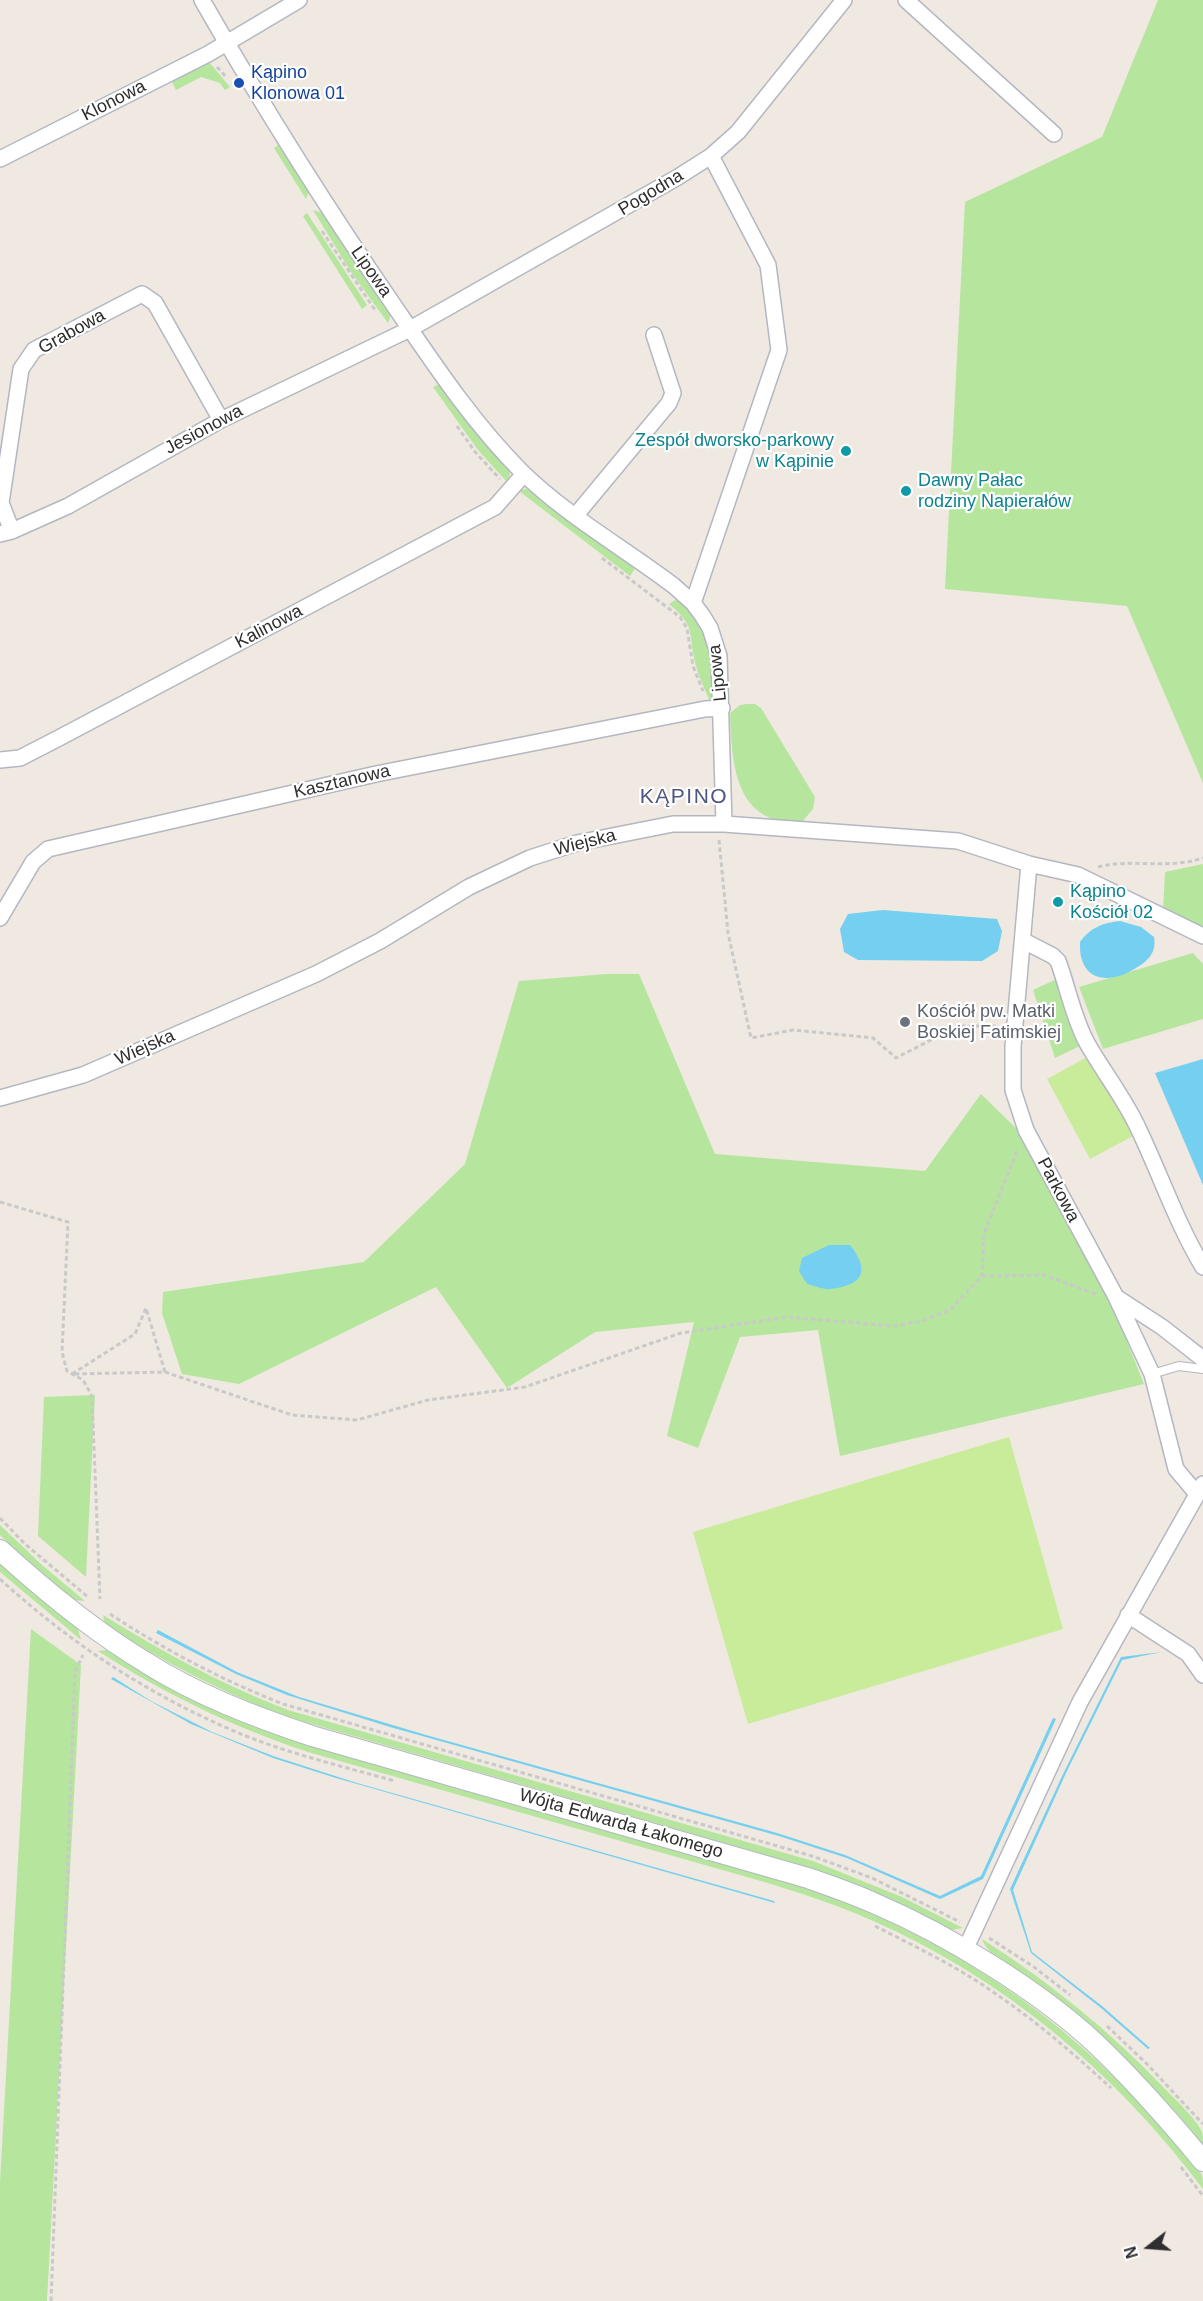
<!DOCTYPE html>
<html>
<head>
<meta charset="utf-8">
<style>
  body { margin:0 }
  #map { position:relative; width:1203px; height:2301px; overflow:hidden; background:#efe9e1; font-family:Arial,sans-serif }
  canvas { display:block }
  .north { position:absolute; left:1119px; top:2217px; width:60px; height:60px; -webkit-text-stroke:4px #fff; paint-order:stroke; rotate:253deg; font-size:16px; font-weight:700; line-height:24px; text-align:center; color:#2e2e2e }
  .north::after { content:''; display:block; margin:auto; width:21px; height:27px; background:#2e2e2e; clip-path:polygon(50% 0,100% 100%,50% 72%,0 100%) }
</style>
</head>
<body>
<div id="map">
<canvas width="1203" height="2301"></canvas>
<div class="north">N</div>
</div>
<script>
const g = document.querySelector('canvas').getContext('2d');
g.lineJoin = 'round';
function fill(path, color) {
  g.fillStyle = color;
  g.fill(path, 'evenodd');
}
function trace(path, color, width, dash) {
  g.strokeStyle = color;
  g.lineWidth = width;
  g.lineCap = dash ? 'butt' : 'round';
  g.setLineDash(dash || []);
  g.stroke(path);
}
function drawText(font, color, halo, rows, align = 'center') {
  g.font = font + ' Arial,sans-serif';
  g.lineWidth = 4.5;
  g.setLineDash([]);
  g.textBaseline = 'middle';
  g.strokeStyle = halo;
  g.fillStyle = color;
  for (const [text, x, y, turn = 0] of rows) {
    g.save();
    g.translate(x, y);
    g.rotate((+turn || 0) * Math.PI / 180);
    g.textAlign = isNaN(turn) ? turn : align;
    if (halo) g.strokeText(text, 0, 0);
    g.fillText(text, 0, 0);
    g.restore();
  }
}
fill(new Path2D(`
  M1158,0H1203V783L1127,606L945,589L965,202L1102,137Z
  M209,62L230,87L225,90L220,83L201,77L176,90L171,80Z
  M278,145L309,191L306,199L274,148Z
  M313,210L323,213L391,315L388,323L351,272Z
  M307,213L367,305L362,309L303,216Z
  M440,384L507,466L510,474L507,482L478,450L433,387Z
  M525,489L532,490L636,567L630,576L519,491Z
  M675,600C691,604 709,643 712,659C714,671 713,685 713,697L710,702C705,689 698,676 695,662C688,632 696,626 669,604Z
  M747,704H755L761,708L815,797L813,809L801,823C792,822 781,822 773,819C731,804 732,749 730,713L740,705Z
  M1203,864V929L1163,911L1165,872Z
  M1193,953L1203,964V1019L1103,1049L1079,987Z
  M607,974H639L715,1154L925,1171L981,1094L1021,1133L1111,1302L1144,1384L840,1456L818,1330L740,1337L698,1448L667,1436L694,1322L595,1332L507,1388L436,1287L239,1384L182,1374L162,1313L163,1292L364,1262L465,1164L519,981Z
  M1061,977L1086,1043L1055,1058L1033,990Z
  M95,1395L86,1577L38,1536L44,1397Z
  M0,1525L42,1565L85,1601L73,1600L37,1571L0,1535Z
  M0,1562L78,1629L81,1640L0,1572Z
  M103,1615C163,1652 222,1685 288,1710L813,1861L902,1897L963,1928L951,1930L946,1927L880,1895L811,1868L281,1715C220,1691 164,1662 109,1627L104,1621Z
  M31,1629L81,1665L47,2301H0V2182Z
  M107,1650L229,1715L273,1733L805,1887C951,1941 1053,2008 1158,2122C1173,2138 1191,2156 1202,2175C1203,2179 1203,2184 1203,2189C1116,2073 1004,1978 871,1920C837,1905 803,1894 768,1883L308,1752C233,1727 165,1694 98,1651Z
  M982,1939C1050,1982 1111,2032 1166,2090C1175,2099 1198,2121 1202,2132C1203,2135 1203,2141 1203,2145C1154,2082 1099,2036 1037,1986C1022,1974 988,1958 982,1939Z`), '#b6e59e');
fill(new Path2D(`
  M1089,1056L1133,1136L1090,1159L1047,1079Z
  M1009,1437L1063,1629L748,1724L693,1532Z`), '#c9ec9a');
fill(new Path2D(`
  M883,910L997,919L1002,931L998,951L982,961L858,960L844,952L840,929L848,914Z
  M1120,921L1141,927L1154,937C1155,943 1155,949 1151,955C1147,962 1136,968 1129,972C1112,981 1089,982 1082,960C1080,955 1080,947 1080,942C1091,927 1103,923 1120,921Z
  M1203,1059V1185L1155,1073Z
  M829,1245H850C870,1270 864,1285 831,1289C824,1290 815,1286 807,1284L799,1271L802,1258Z
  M158,1630L237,1672L299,1697L426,1735L777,1833L845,1855L940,1896L981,1876L1053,1718L1056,1719L983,1879L940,1899L847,1858L779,1836L390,1727L287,1695L236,1674L156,1633Z
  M1162,1652L1122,1660L1066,1773L1013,1890L1032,1952L1102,2006L1150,2048L1148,2049L1101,2008L1031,1953L1010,1889L1064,1772L1121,1657Z
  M113,1677L151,1701L212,1732L273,1756L357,1783L774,1901L775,1903L336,1778L273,1758L191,1724L111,1679Z`), '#75cff0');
const service = new Path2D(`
  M1152,1374L1179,1366L1203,1369`);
const minor = new Path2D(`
  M202,0C262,105 326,207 395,307C434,364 473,423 522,472C567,516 624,548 674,586L693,603L702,615L710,628L719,656L724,824
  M906,0L1054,134
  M0,159L208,54L299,0
  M576,515L669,403L673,393L654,335
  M12,531L1,503L21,369L34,350L142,294L155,303L221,420
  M0,534L12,531L68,506L221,420L410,329L678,177L711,156L738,132L844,0
  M693,603L779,350L768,265L711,156
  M0,760L20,758L57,739L495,507L524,474
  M1029,864L1013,1047V1090L1026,1130L1116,1297L1152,1374L1176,1469L1197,1494
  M0,918L33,862L48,849L376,774L705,709L722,708
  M1024,941L1053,956L1058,961C1068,988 1073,1017 1087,1043C1104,1073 1125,1099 1139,1130C1161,1176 1177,1224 1203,1267
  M0,1098L83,1075L316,974L380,941L469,887L530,858L577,843L673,824H724L958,841L1029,864L1078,875L1203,936
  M1116,1297L1162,1327L1203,1359
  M1128,1615L1188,1654L1203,1675
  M965,1950L1080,1702L1203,1484`);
const tertiary = new Path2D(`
  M0,1550C45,1591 92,1630 145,1662C197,1695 255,1717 312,1736L808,1878C831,1886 854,1894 876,1904C948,1935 1038,1990 1095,2043C1134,2080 1169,2120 1203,2161`);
trace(service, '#b4b7c1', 10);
trace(minor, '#b4b7c1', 18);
trace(tertiary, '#b4b7c1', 22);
trace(new Path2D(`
  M217,67L227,78
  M322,231L375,310
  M457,426L476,453L500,479
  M602,558L680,617L687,628L693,666L703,691
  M719,840L728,933L751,1038L793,1030L873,1038L896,1058L958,1026H998
  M1098,867C1132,858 1167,870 1203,858
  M0,1202L68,1222L62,1352L67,1371L83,1380L92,1396L100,1599
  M982,1276L1044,1275L1096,1294
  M165,1372L146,1308L135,1334L72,1374L165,1372L292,1415L357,1420L428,1400L525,1387L681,1333L787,1317L893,1326L922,1321L950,1310L982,1276L984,1234L1018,1148
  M0,1518L25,1544L88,1597
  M0,1579C72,1645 155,1699 246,1736C294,1755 345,1767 395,1781
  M110,1614C165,1650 222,1680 283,1704L812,1856L872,1878L960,1922
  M875,1926C916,1947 958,1967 996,1994C1037,2022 1074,2054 1111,2088
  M989,1938L1034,1967L1070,1995
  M1107,2026L1146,2063L1203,2124
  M1181,2167L1203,2196
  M51,2301L75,1672L83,1655`), '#c9c9c9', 3, [4.5, 3]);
trace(service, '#fff', 8);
trace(minor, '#fff', 15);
trace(tertiary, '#fff', 20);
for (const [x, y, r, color] of [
  [239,83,6,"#1a4fb4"],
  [846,451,6,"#0f9aa8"],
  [906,491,6,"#0f9aa8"],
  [1058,902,6,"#0f9aa8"],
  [905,1022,6,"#6b7280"]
]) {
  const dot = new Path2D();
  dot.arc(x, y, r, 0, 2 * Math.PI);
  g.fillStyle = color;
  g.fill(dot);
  trace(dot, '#fff', 2);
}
drawText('18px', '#164399', '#fff', [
  ["Kąpino",251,73],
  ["Klonowa 01",251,94]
], 'left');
drawText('18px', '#2e2e2e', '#fff', [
  ["Klonowa",114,101,-27],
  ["Pogodna",651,193,-31],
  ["Lipowa",371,272,55],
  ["Grabowa",72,332,-29],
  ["Jesionowa",204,430,-28],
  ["Kalinowa",269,627,-28],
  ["Lipowa",718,673,-96],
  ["Kasztanowa",342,782,-13],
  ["Wiejska",585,843,-14],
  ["Wiejska",145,1048,-24],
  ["Parkowa",1058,1190,62],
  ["Wójta Edwarda Łakomego",621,1824,16]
]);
drawText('18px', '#0d838f', '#fff', [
  ["Zespół dworsko-parkowy",834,441,"right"],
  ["w Kąpinie",834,462,"right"],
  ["Dawny Pałac",918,481],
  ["rodziny Napierałów",918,502],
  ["Kąpino",1070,892],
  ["Kościół 02",1070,913]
], 'left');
drawText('18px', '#5b616d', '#fff', [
  ["Kościół pw. Matki",917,1012],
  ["Boskiej Fatimskiej",917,1033]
], 'left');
g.letterSpacing = '1.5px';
drawText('21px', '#4d5680', '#fff', [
  ["KĄPINO",684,797]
]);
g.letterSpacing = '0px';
</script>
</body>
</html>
